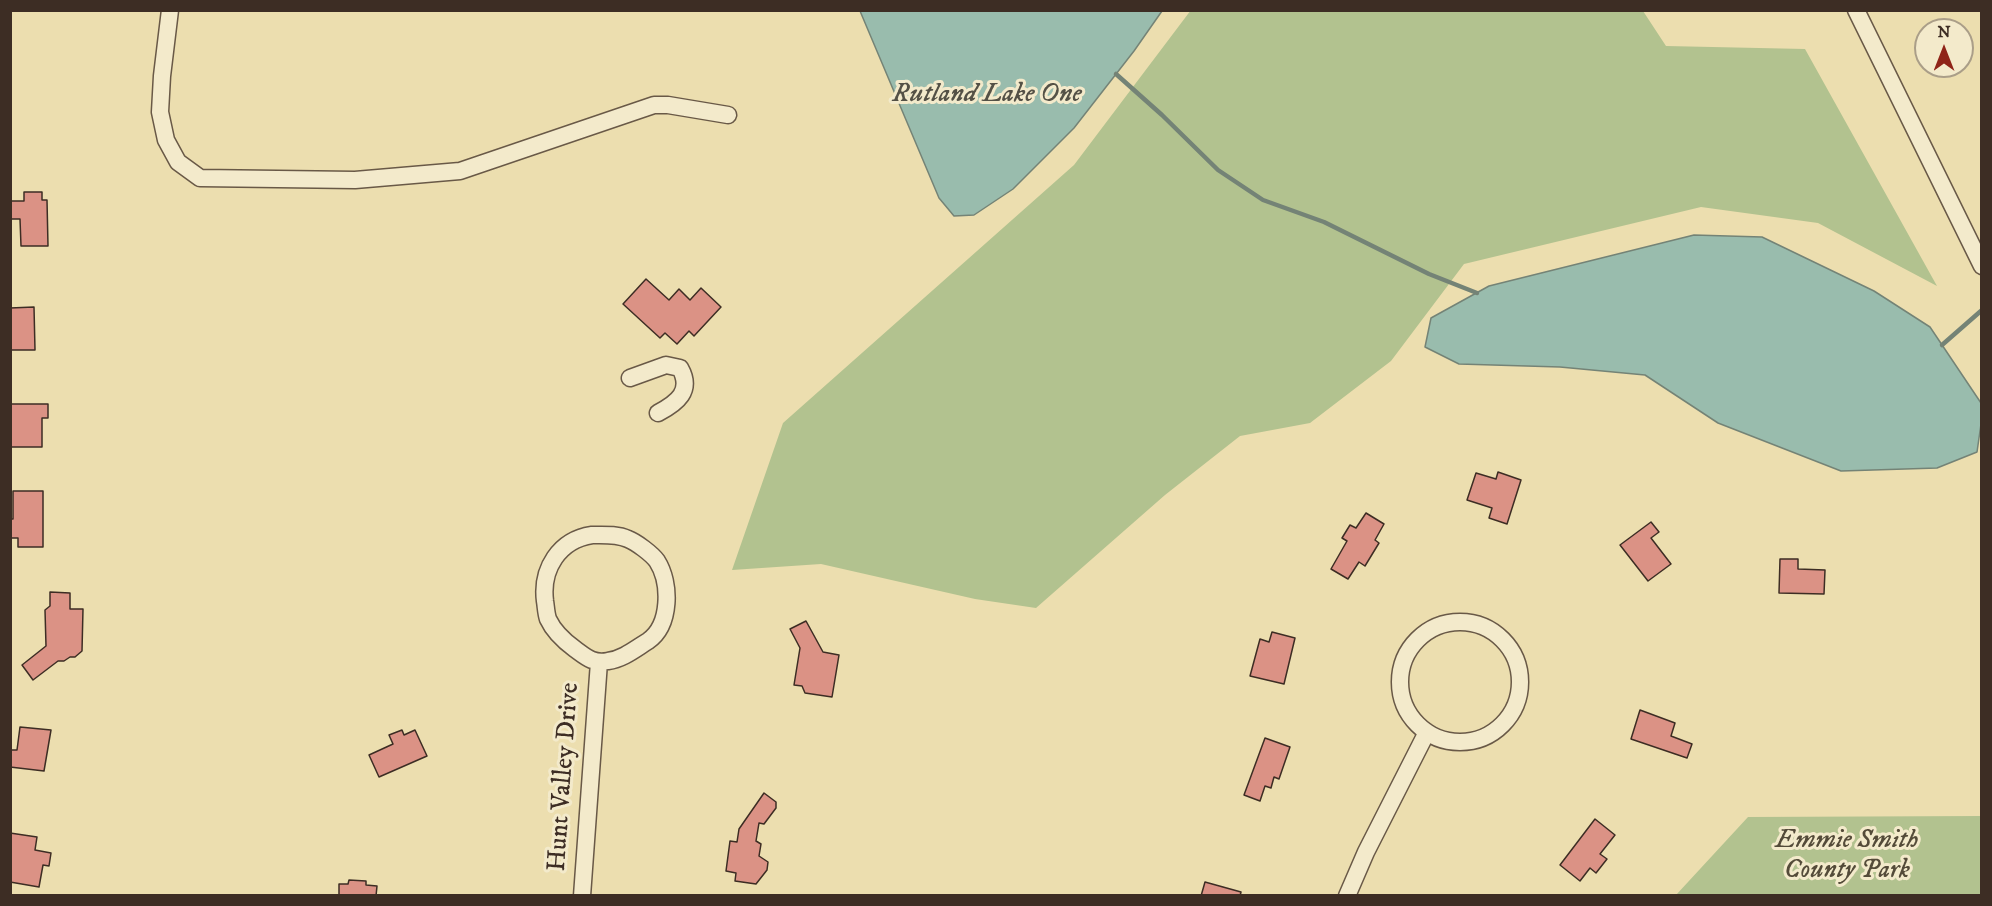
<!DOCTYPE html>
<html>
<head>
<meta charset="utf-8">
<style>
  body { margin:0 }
  #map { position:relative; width:1992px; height:906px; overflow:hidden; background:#ecdeaf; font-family:"IM FELL DW Pica",serif }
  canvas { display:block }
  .frame { position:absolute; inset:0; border:12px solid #3d2d24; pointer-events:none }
  .north { position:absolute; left:1914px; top:18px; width:60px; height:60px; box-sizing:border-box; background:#f3eacb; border:2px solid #aa9e88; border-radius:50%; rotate:0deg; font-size:16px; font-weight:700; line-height:24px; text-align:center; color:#3d2d24 }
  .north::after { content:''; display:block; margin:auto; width:21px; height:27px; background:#8f2418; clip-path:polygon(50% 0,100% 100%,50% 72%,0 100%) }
</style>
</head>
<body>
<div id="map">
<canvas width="1992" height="906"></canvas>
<div class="frame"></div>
<div class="north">N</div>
</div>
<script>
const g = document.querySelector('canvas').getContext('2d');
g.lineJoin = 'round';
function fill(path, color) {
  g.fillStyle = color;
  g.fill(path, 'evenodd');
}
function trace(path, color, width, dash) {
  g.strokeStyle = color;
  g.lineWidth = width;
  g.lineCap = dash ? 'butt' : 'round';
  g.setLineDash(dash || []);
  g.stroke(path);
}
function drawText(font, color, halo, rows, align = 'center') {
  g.font = font + ' "IM FELL DW Pica",serif';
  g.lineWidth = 6;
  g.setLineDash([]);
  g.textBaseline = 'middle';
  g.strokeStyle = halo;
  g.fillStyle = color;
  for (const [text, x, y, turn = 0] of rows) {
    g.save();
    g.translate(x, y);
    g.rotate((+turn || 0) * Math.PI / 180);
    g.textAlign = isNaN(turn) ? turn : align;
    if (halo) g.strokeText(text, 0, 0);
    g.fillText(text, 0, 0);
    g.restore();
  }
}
fill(new Path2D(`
  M1191,10L1643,11L1666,46L1805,49L1937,286L1818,223L1701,207L1464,264L1391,361L1310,423L1240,436L1165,495L1036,608L975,599L821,564L732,570L783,423L1074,165Z
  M1981,816V895H1676L1748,817Z`), '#b2c28f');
const water = new Path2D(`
  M860,11H1162L1134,51L1074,128L1013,189L974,215L954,216L939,198Z
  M1694,235L1762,237L1874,291L1930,327L1981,403V424L1977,452L1937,468L1841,471L1718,423L1645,375L1560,367L1459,364L1425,347L1431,318L1489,286Z`);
fill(water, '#99bcad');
trace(water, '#748376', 1.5);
trace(new Path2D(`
  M1116,74L1162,115L1218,170L1263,200L1324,222L1429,274L1477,293
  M1942,345L1982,310`), '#748376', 4.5);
const building = new Path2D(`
  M24,192H42V200H47L48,246H21L20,219H10V201H24Z
  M646,279L669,300L679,289L690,300L701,288L721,307L694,336L689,331L677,344L665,333L660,338L623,304Z
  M34,307L35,350H10V308Z
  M11,404H48V418H42V447H10Z
  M1498,472L1521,480L1507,524L1489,518L1492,508L1467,500L1476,473L1496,479Z
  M13,491H43V547H18V538H10V519H13Z
  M1366,513L1384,524L1375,540L1379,543L1365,566L1359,562L1348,579L1331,569L1347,541L1342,538L1350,525L1356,528Z
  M1651,522L1659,532L1651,538L1671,564L1648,581L1620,545Z
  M1780,559H1798V569L1825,570L1824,594L1779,593Z
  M50,592L70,593V609H83L82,651L75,657H70L64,661H58L33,680L22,665L46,646L45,610L50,606Z
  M806,621L823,652L839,655L832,697L805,693L802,686L794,685L800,648L790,629Z
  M1272,632L1295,638L1284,684L1250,676L1260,639L1269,642Z
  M1640,710L1675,723L1671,736L1692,744L1687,758L1631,739Z
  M20,727L51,730L44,771L10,767V750H17Z
  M402,730L404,735L415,730L427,756L379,777L369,755L393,744L389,735Z
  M1265,738L1290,747L1279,779L1274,777L1271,788L1265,786L1260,801L1244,795Z
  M764,793L776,802V808L764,824L759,823L756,841L761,844L759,856L768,862L767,870L756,884L735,881L736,873L726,871L730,841L737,842L739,829Z
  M1595,819L1615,835L1600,854L1607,859L1596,873L1590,868L1580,881L1560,865Z
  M10,833L37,837L35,850L51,853L49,866L43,865L39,887L10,882Z
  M349,880L366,881V885L377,886L376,896H339V884H348Z
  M1205,882L1241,892L1240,896H1201Z`);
fill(building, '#db9285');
trace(building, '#3d2d24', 1.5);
const minor = new Path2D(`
  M170,10L162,76L160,112L166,140L178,162L200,178L355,180L460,171L654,105H668L728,115
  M1856,10L1982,266
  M630,378L666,365L680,368C693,391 677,403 658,413
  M592,535C604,535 617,534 628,539C636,542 652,554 657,561C671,583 671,625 648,641C635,649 623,659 608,661C593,664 586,657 575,649C564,641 554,632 548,619C546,613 546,607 545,601C541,569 559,540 592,535Z
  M1400 682a60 60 0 1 1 120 0a60 60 0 1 1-120 0Z
  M582,896L599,662
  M1347,896L1366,852L1427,732`);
trace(minor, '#695947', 19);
trace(minor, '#f3eacb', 16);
drawText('26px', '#3d2d24', '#f3eacb', [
  ["Hunt Valley Drive",565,777,-86]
]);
drawText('italic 26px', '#544b39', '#f3eacb', [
  ["Emmie Smith",1847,842],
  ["County Park",1847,872]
]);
drawText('italic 27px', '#545146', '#f3eacb', [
  ["Rutland Lake One",987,95]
]);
</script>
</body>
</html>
